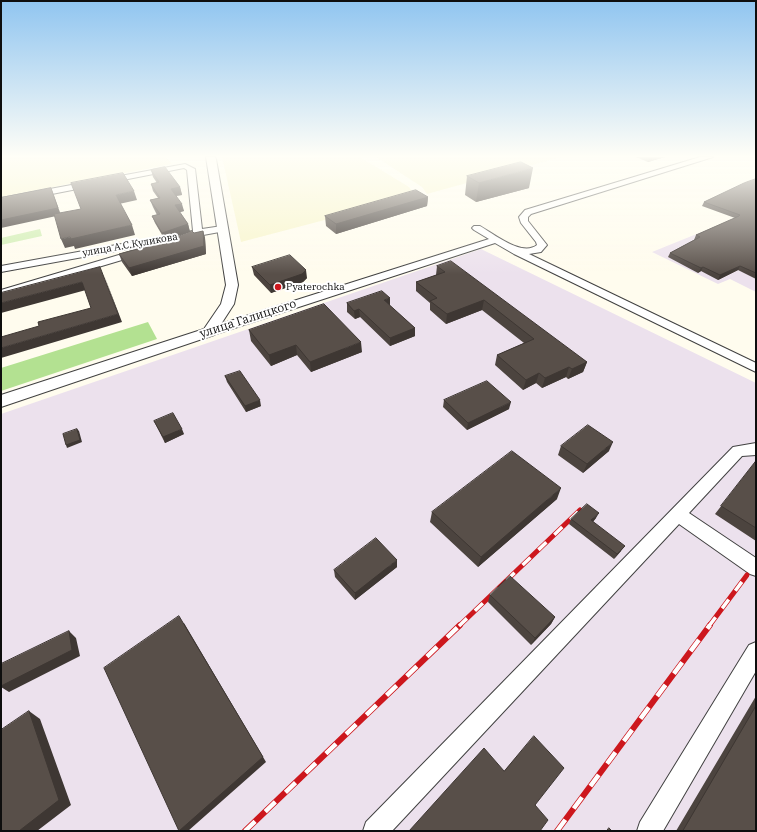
<!DOCTYPE html>
<html>
<head>
<meta charset="utf-8">
<style>
  body { margin:0 }
  #map { position:relative; width:757px; height:832px; overflow:hidden; background:#fffcee; font-family:"IBM Plex Serif",serif }
  canvas { display:block }
  .frame { position:absolute; inset:0; border:2px solid #0e0e0e; pointer-events:none }
</style>
</head>
<body>
<div id="map">
<canvas width="757" height="832"></canvas>
<div class="frame"></div>
</div>
<script>
const g = document.querySelector('canvas').getContext('2d');
g.lineJoin = 'round';
function fill(path, color) {
  g.fillStyle = color;
  g.fill(path, 'evenodd');
}
function trace(path, color, width, dash) {
  g.strokeStyle = color;
  g.lineWidth = width;
  g.lineCap = dash ? 'butt' : 'round';
  g.setLineDash(dash || []);
  g.stroke(path);
}
function drawText(font, color, halo, rows, align = 'center') {
  g.font = font + ' "IBM Plex Serif",serif';
  g.lineWidth = 4;
  g.setLineDash([]);
  g.textBaseline = 'middle';
  g.strokeStyle = halo;
  g.fillStyle = color;
  for (const [text, x, y, turn = 0] of rows) {
    g.save();
    g.translate(x, y);
    g.rotate((+turn || 0) * Math.PI / 180);
    g.textAlign = isNaN(turn) ? turn : align;
    if (halo) g.strokeText(text, 0, 0);
    g.fillText(text, 0, 0);
    g.restore();
  }
}
fill(new Path2D(`
  M756,210V292L730,279L718,284L652,252Z
  M481,249L756,383V831H1V414Z`), '#ece1ed');
fill(new Path2D(`
  M1,157H166L172,164L1,197Z
  M222,157H360L409,187L416,196L241,242Z
  M376,157H561L427,194L422,187Z`), '#f8f5cb');
fill(new Path2D(`
  M40,229L42,236L1,245V238Z`), '#d1eeb3');
fill(new Path2D(`
  M148,322L157,339L1,391V368Z`), '#b3e191');
const minor = new Path2D(`
  M700,157H713L531,214L528,217V221L547,245L541,252L529,254L756,363V372L514,254L495,243L213,335H205L203,332L205,329L489,239L474,230L472,228L474,226H480C494,234 522,257 537,245L536,242L521,223L519,217L525,210Z
  M185,164L195,169L202,229L222,226L227,229L225,231L1,272V266L193,231L187,170L184,168L1,204V198Z
  M139,249L142,250L144,252L142,254L1,296V290Z
  M756,443V455L742,456L689,513L756,558V576L750,574L679,524L392,831H363L366,822L733,447Z
  M756,642V671L663,831H637L640,822L749,645Z`);
const tertiary = new Path2D(`
  M206,157H215L216,159L238,285L234,304L214,335L1,407V395L204,329L221,304L226,285Z`);
trace(minor, '#414141', 2);
trace(tertiary, '#414141', 2);
fill(minor, '#fff');
fill(tertiary, '#fff');
const railFar1 = new Path2D(`
  M459,626L580,510
  M709,626L747,575`);
const rail = new Path2D(`
  M245,831L460,625
  M557,831L710,625`);
trace(railFar1, '#cd171d', 5);
trace(rail, '#cd171d', 6);
trace(railFar1, '#fff', 3.5, [11]);
trace(rail, '#fff', 4.5, [14]);
fill(new Path2D(`
  M636,157H665L648,162Z
  M151,170L180,187L182,195L176,196L184,211L179,212L188,224L190,232L165,240L155,223L152,216L157,215L153,207L150,200L158,198L153,191L151,184L157,183L153,177Z
  M467,176L529,188L476,202L465,195Z
  M756,179V279L738,270L718,280L701,271L698,273L668,257L670,253L694,240L696,235L735,218L702,206L704,202Z
  M428,197L427,206L336,234L326,226L325,216Z
  M203,231L205,238L206,254L132,276L122,262L119,254Z
  M437,266L587,362L583,372L568,379L566,377L542,388L536,383L523,390L495,365L497,355L524,343L482,310L446,324L430,310V303L416,291V282L436,275Z
  M252,267L307,278L303,282L271,293L254,275Z
  M347,303L390,306L415,328V336L390,346L360,317L355,319L347,312Z
  M249,330L362,352L311,372L297,355L271,366L251,341Z
  M225,376L261,406L246,412L227,382Z
  M444,400L509,409L467,430L443,407Z
  M154,421L184,434L165,443Z
  M561,446L609,451L583,473L558,455Z
  M756,461V541L715,514Z
  M557,499L478,567L430,522L432,512Z
  M596,518L593,522L621,551L614,559L569,524L571,519Z
  M397,567L355,600L335,577L334,570Z
  M490,595L555,617L551,624L531,645L488,602Z
  M756,696V831H676Z`), '#4c443f');
fill(new Path2D(`
  M649,157H665L648,162Z
  M533,168L529,188L476,202L479,183Z
  M180,187L182,195L173,196L171,189Z
  M51,188L61,215L1,228V220Z
  M134,191L137,200L119,204L116,195Z
  M428,197L427,206L336,234V224Z
  M182,204L184,211L177,213L175,205Z
  M188,224L190,232L165,240L162,233Z
  M132,225L135,235L75,249L74,246L65,248L61,239Z
  M203,231L205,238L206,254L132,276L129,268Z
  M740,266L738,270L718,280L720,275Z
  M703,267L701,271L698,273L701,268Z
  M306,270L307,278L303,282L271,293L270,285Z
  M104,275L122,322L1,358V348L118,314Z
  M82,282L86,290L1,313V303Z
  M390,298V306L384,300Z
  M484,300L482,310L446,324L447,314Z
  M359,309L360,317L355,319L354,311Z
  M415,328V336L390,346V338Z
  M361,342L362,352L311,372L310,362Z
  M296,345L297,355L271,366L269,355Z
  M587,362L583,372L568,379L572,369Z
  M569,367L566,377L542,388L545,378Z
  M539,373L536,383L523,390L526,380Z
  M260,400L261,406L246,412L245,406Z
  M511,402L509,409L467,430L468,423Z
  M77,429L79,431L82,442L67,448L66,445Z
  M182,429L184,434L165,443L163,437Z
  M613,442L609,451L583,473L587,464Z
  M561,488L557,499L478,567L481,557Z
  M599,513L596,518L589,526L591,520Z
  M625,546L621,551L614,559L617,554Z
  M397,560V567L355,600V593Z
  M555,617L551,624L531,645L535,638Z
  M184,623L266,762L188,831H179Z
  M69,631L76,638L80,656L9,692L1,687V686Z
  M29,711L40,719L71,805L37,831H19Z`), '#3e3733');
const building = new Path2D(`
  M521,162L533,168L479,183L467,176Z
  M165,167L180,187L171,189L182,204L175,205L188,224L162,233L152,216L160,214L150,200L160,198L151,184L159,182L151,170Z
  M123,173L134,191L116,195L132,225L71,239L70,237L61,239L54,214L81,209L71,183Z
  M756,179V273L740,266L720,275L703,267L701,268L670,253L700,237L696,235L739,216L740,215L704,202L744,183Z
  M51,188L58,208L1,220V198Z
  M416,190L428,197L336,224L325,216Z
  M192,231L194,233L203,231L204,246L129,268L119,254L167,241Z
  M290,255L306,270L302,274L270,285L252,267Z
  M451,261L587,362L572,369L569,367L545,378L539,373L526,380L497,355L534,339L484,300L447,314L430,301L437,298L416,282L445,272L437,266Z
  M100,267L118,314L1,348V337L39,326L38,322L91,308L82,282L1,303V293Z
  M382,291L390,298L384,300L415,328L390,338L359,309L354,311L347,303Z
  M324,304L361,342L310,362L296,345L269,355L249,330Z
  M240,371L260,400L245,406L225,376Z
  M487,381L511,402L468,423L444,400Z
  M173,413L182,429L163,437L154,421Z
  M588,425L613,442L587,464L561,446Z
  M77,429L80,440L66,445L63,434Z
  M512,451L561,488L481,557L432,512Z
  M756,461V528L721,506Z
  M587,504L599,513L591,520L625,546L617,554L571,519Z
  M376,538L397,560L355,593L334,570Z
  M510,576L555,617L535,638L490,595Z
  M179,616L263,757L179,831L104,668Z
  M69,631L72,650L1,686V664Z
  M756,706V831H683Z
  M29,711L59,800L19,831H1V730Z
  M534,736L564,768L535,805L548,820L540,831H409L484,748L504,771Z
  M609,828L612,831H607Z`);
fill(building, '#584f49');
trace(building, '#3e3733', 1);
const sky = g.createLinearGradient(0, 0, 0, 274);
sky.addColorStop(0, '#90c5f0');
sky.addColorStop(0.57, '#fffef7');
sky.addColorStop(1, '#fffef700');
g.fillStyle = sky;
g.fillRect(0, 0, 757, 274);
for (const [x, y, r, color] of [
  [278,287,4,"#cd171d"]
]) {
  const dot = new Path2D();
  dot.arc(x, y, r, 0, 2 * Math.PI);
  g.fillStyle = color;
  g.fill(dot);
  trace(dot, '#fff', 1.5);
}
drawText('10px', '#0e0e0e', '#fff', [
  ["улица А.С.Куликова",130,245,-10]
]);
drawText('10px', '#0e0e0e', '#fff', [
  ["Pyaterochka",286,287]
], 'left');
drawText('12px', '#0e0e0e', '#fff', [
  ["улица Галицкого",248,319,-18]
]);
</script>
</body>
</html>
